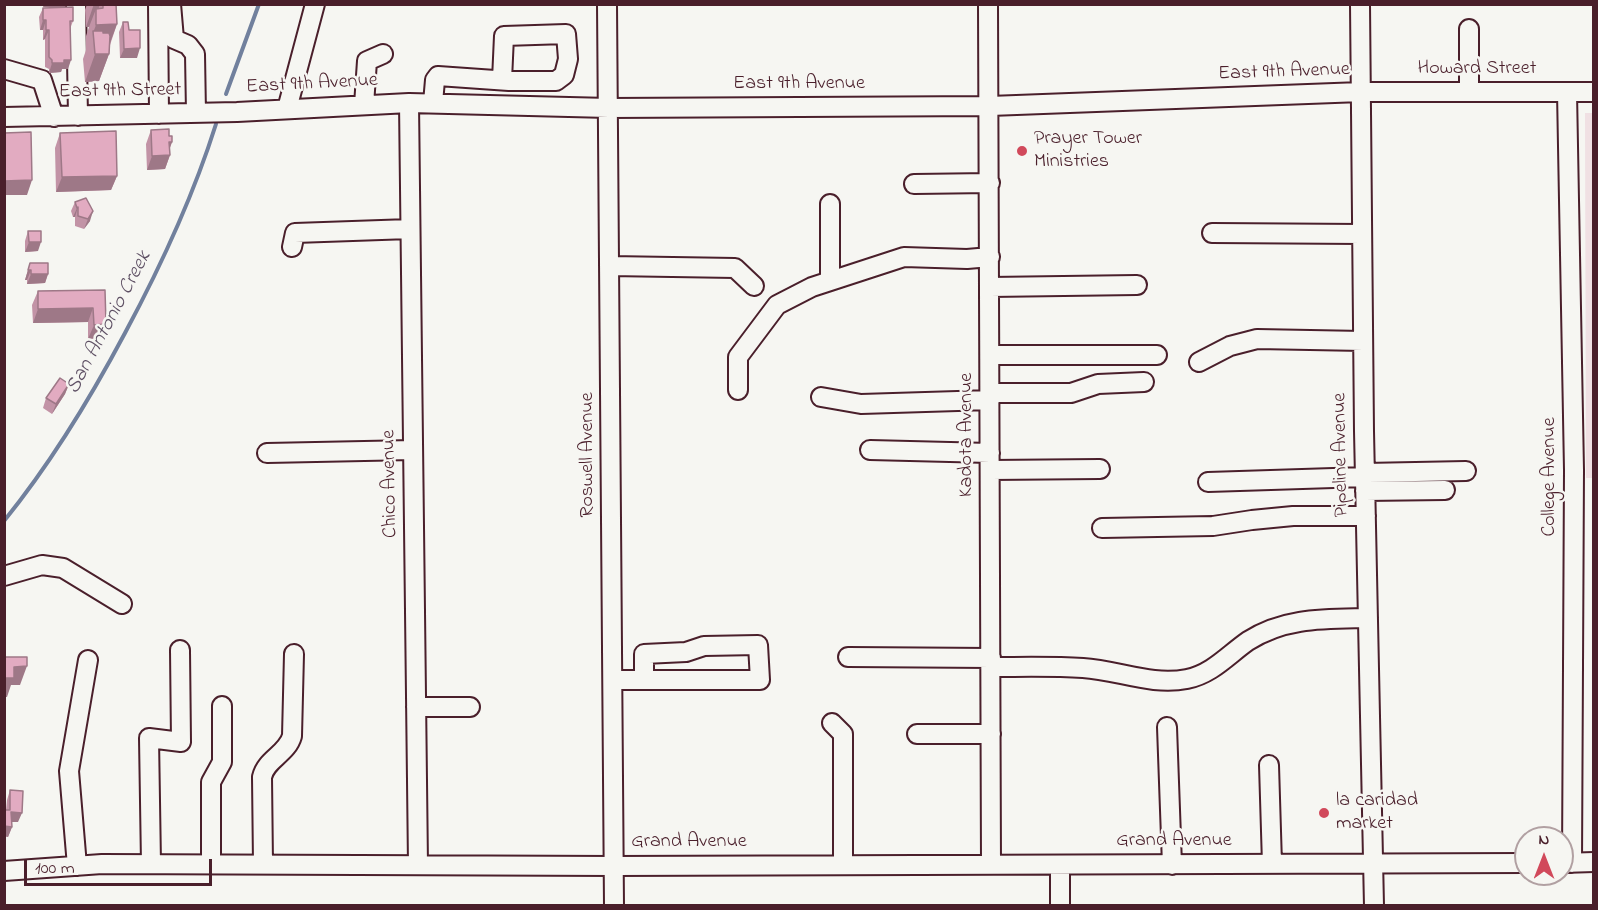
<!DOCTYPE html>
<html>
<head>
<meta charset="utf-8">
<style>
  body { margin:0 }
  #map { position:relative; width:1598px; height:910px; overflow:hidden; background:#f6f6f2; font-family:"Indie Flower",sans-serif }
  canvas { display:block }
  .frame { position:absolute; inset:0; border:6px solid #4a1f2b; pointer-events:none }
  .north { position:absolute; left:1514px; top:826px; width:60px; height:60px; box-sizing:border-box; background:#f6f6f2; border:2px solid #b1a0a2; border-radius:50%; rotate:0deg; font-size:16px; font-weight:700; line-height:24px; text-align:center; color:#4a1f2b }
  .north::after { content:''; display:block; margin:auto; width:21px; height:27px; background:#d1495b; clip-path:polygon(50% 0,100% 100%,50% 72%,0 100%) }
  .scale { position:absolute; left:24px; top:859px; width:188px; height:27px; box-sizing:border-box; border:3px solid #4a1f2b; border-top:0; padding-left:8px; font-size:18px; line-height:21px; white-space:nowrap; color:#4a1f2b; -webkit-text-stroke:4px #f6f6f2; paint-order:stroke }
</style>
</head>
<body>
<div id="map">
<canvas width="1598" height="910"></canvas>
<div class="frame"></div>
<div class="north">N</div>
<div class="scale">100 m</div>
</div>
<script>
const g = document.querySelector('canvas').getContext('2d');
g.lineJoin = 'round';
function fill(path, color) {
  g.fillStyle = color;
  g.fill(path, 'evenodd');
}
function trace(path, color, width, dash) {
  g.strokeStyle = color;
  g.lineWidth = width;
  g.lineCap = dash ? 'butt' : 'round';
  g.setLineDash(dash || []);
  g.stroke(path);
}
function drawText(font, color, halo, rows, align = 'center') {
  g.font = font + ' "Indie Flower",sans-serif';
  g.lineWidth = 5;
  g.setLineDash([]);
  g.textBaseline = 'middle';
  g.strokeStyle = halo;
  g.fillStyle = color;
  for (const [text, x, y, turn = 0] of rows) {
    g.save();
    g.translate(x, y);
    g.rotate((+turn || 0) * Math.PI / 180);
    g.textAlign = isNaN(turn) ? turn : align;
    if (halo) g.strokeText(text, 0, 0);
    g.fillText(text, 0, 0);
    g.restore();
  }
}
fill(new Path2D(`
  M1585,113H1594L1593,478H1586Z`), '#f0e0e3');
trace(new Path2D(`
  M226,94L259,4
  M4,521C51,463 90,399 125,333C161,266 193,197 216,124`), '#71809d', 4);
const minor = new Path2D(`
  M76,4L78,116
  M158,4L159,114
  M171,4L174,39L188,45L195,54L196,113
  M607,4L614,906
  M988,4L991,865
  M1360,4L1364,431L1374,906
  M1469,29V92
  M4,69L42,80L54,117
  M1567,92L1574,470L1572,863
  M409,103L418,865
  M433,103L435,80L438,76L509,81H556L564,75L568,59L566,34L504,36L502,80
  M364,105L367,61L383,54
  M287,109L315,4
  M4,117L237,112L409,103L609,108L990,106L1361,92H1594
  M914,184L990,183
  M830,204V281
  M1212,233L1362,234
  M292,247L295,233L410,229
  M610,266L735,268L754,286
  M990,287L1137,285
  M990,355H1157
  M1199,362L1230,346L1257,339L1363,341
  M738,390V357L777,305L812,287L904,257L967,259L990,257
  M990,393H1071L1098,384L1144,382
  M821,397L861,404L990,400
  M870,450L990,453
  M267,453L413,450
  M991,470L1100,469
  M1365,473L1466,471
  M1208,482L1365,477
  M1365,491L1445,490
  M1102,528L1213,526L1252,520L1293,516H1366
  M4,576L42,565L63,568L122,604
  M848,657L991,658
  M991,667C1021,667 1052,666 1083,668C1118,670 1151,686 1187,679C1212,674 1228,655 1248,641C1285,617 1326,619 1368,618
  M613,680H760L758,645L704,646L686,652L644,654V680
  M416,707H470
  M832,723L843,734V865
  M1167,727L1172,865
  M917,734H991
  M1269,765L1272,864
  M1562,863L1594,862
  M151,864L149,738L181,742L180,650
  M211,864V782L222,762V706
  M263,864L262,777C266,759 287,754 292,736L294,654
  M77,866L69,771L88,660
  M4,871L102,864L614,866L1526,863
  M1060,906V865`);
trace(minor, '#4a1f2b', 22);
trace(minor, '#f6f6f2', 18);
fill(new Path2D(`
  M87,4H116L117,24L110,45L109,54L99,81L85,82L83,59L86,50V36L89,27H86L85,10Z
  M43,8L73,21L70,29L68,69H62L61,72L49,73V69L45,67V39L43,40V30H40L39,17Z
  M123,22L129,30L137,58H120L119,32Z
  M151,130L169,136L172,142L170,148V155L165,169L147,170L146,144Z
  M60,133L117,176L111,190L56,192L55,148Z
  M75,202L90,221L84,229L75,226V217H73L71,211Z
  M28,231L38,251L25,252V241Z
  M30,263L48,274L45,283L27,284V280H25Z
  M105,290L100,338L88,339V322L33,323L32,305L38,291Z
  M69,384L65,394L52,414L43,408L46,398Z
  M10,790L18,822H12V827L8,837L4,836V810H6L7,800Z`), '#c293a6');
fill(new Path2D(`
  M44,4H66L65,7H43Z
  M94,4H100L96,17V9L89,27H86Z
  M43,20H46L43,30H40Z
  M117,24L107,51L93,33L96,25Z
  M46,30H49L45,39L43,40Z
  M140,48L137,58H120L124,49Z
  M95,54H109L99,81L85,82Z
  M64,60H71L68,69H62L61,72L49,73L52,63Z
  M169,142H172L167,155H170L165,169L147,170L152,156Z
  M117,176L111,190L56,192L62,177Z
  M32,180L27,195H4V181Z
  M78,207L75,217H73L77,208Z
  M93,211L90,221L84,229L88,219Z
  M29,242H41L38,251L25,252Z
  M28,270H31L27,280H25Z
  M31,274H48L45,283L27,284Z
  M93,308L88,322L33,323L38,309Z
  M106,324L100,338L88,339L94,325Z
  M69,384L65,394L52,414L56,404Z
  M27,666L20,685H11L7,697H4V678L14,667Z
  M11,812L22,813L18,822H7Z
  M4,826L12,827L8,837L4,836Z`), '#9e7887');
const building = new Path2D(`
  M103,4H116L117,24L96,25V9L103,8Z
  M73,7V21H70L71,60H64V63H52V60L49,57V30H46V20H43V8Z
  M123,22H128L129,30H140V48L124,49Z
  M93,31H103V33H109L110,36L109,54H95Z
  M169,129V136H172V142H169L170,155L152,156L151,130Z
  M116,131L117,176L62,177L60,133Z
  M31,132L32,180L4,181V133Z
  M86,198L93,211L88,219L78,216V207L77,208L75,202Z
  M28,231H41V242H29Z
  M30,263H48V274H31V270H28Z
  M105,290L106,324L94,325L93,308L38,309V291Z
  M60,378L69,384L56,404L46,398Z
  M4,657H27V666L14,667V678H4Z
  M10,790L23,791L22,813L11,812L12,827L4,826V810H10Z`);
fill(building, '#e2abc1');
trace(building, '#9e7887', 1.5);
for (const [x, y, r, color] of [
  [1022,151,6,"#d1495b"],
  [1324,813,6,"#d1495b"]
]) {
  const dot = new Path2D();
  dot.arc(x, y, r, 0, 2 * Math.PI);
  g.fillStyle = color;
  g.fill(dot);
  trace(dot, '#f6f6f2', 2);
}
drawText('20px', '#4a1f2b', '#f6f6f2', [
  ["Howard Street",1477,70],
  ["East 9th Avenue",1284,73,-2],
  ["East 9th Avenue",312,85,-3],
  ["East 9th Avenue",799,85],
  ["East 9th Street",120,92,-1],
  ["Kadota Avenue",968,435,-90],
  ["Roswell Avenue",589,455,-90],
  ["Pipeline Avenue",1342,455,-91],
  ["College Avenue",1551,477,-90],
  ["Chico Avenue",391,484,-91],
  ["Grand Avenue",1174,842],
  ["Grand Avenue",689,843]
]);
drawText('20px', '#4a1f2b', '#f6f6f2', [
  ["Prayer Tower",1034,140],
  ["Ministries",1034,163],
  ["la caridad",1336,802],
  ["market",1336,825]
], 'left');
drawText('italic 21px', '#5e5064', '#f6f6f2', [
  ["San Antonio Creek",110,323,-62]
]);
</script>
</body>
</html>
